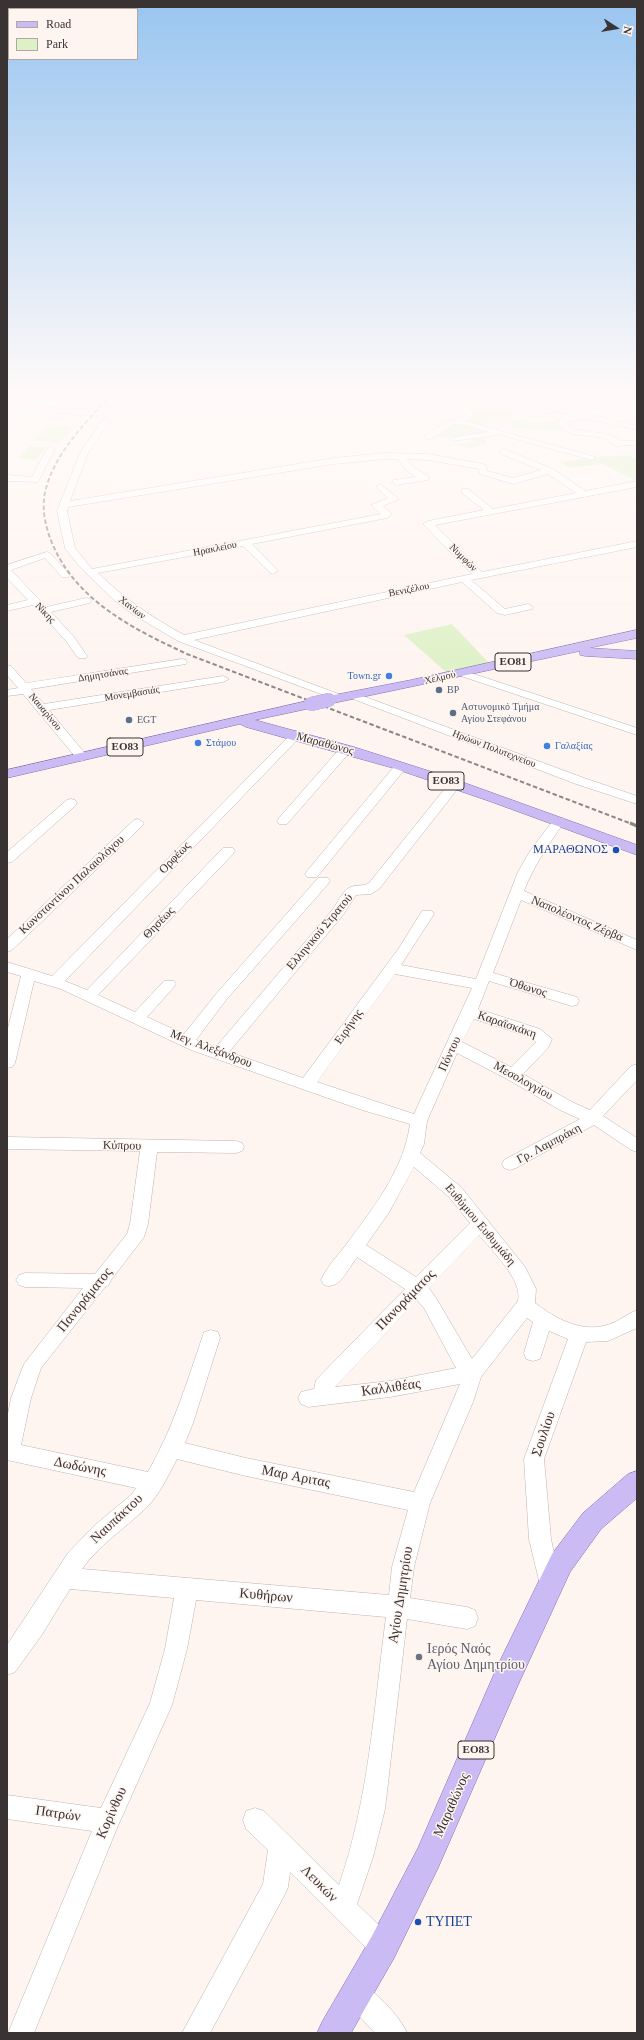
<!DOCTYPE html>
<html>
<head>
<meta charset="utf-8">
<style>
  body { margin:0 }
  #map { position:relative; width:644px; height:2040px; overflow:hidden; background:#fef5f1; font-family:"Times New Roman",serif }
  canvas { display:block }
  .frame { position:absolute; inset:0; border:8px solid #393433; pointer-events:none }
  .legend { position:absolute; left:8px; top:8px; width:130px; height:52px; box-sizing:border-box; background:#fef5f1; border:1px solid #afa8a5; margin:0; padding:5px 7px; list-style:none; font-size:12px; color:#393433 }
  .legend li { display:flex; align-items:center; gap:8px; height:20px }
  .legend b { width:20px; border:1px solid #afa8a5 }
  .north { position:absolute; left:596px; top:8px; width:40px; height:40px; -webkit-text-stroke:3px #fef5f1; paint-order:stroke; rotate:102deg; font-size:11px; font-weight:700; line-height:16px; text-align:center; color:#393433 }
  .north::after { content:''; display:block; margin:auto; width:14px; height:18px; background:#393433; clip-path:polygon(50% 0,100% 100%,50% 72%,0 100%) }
</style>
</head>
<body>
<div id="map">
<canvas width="644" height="2040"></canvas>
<div class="frame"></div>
<ul class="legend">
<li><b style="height:5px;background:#cbbbf4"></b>Road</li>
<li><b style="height:11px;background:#def1c6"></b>Park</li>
</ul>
<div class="north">N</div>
</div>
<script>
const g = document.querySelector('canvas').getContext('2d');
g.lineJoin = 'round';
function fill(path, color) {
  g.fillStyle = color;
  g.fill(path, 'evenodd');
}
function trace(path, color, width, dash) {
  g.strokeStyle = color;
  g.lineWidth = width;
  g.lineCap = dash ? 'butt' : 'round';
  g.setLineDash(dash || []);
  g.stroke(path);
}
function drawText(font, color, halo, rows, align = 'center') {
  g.font = font + ' "Times New Roman",serif';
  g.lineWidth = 3;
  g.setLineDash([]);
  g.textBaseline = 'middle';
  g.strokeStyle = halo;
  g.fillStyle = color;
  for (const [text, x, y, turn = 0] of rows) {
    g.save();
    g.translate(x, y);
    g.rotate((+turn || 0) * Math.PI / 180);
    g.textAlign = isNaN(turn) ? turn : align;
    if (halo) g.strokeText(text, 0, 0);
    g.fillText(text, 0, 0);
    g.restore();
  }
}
fill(new Path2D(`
  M461,394H508L513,396L515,403L464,401Z
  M467,408L513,410L512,419L540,423L560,420L562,427L566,431L513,428L512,424L491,423L485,427L498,432L480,435L487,441L486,444L469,449L457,444L472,442L465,436L448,438L436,435L452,425L472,419L473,412Z
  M48,425L73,427L59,443L33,440Z
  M29,446L47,447L36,460L18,458Z
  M629,455L637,459V481L602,464L569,468L561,462L596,457Z
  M452,624L489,663L447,673L404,635Z`), '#def1c6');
const minor = new Path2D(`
  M91,394H99L87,415H84L7,409V405L82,410Z
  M453,394H461L462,401L473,413L470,420L465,421L596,457L592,460L497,434L493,436L452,441L451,439L455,437L488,432C479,430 466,424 457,424C446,425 438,441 426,439V435L444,423L464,416L465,413L454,402Z
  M524,394H534L565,408L637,426V430L584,418L567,422L571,428L577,430L609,434L621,441H637V445L616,446L604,438L572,434L566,431L559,425L560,419L564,418L530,416L529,414L533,412L567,414L559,412Z
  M608,394H637V397L611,398L607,396Z
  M104,418L111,420L88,453L70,501L334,458L385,453L428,454L483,464L486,465L487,471L513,478L541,470L501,454L500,452L504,449L553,469L585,491L637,481V487L435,525L482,572L637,541V547L471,580L505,609L528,604L533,607L532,609L505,615L497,613L462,582L194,640L344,696L346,698L344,700L340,701L178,641L134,615L114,600L80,567L65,548L57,511L80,453ZM385,459H398L407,471L416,477L393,480L392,482L396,485L428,480V476L413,467L407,459L428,460L479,469L480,474L513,484L548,474L576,493L493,509L468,489H462V493L484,510L428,521L423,524L472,574L184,635C150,616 126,600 98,573L243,546L270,573L273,574L278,571L252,544L387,518L392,514L383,506L399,499L380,484L376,487L388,498L371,505L381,514L92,569L75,548L67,511L68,507L334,464Z
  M51,446L55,449L38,482L7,481V475L32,477L47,449Z
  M47,552L50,553L68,573L70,575L68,577H62L45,558L11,570L46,607L86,598L90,599L91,601L90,603L51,612L74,637L87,656L86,658H78L66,641L33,605L7,611V605L28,600L7,578V565Z
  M182,659L186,660L187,662L186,664L31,689L44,704L223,676L229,679L223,682L49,710L88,757L82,761L78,760L23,694L7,696V690L18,688L7,675V665L11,666L26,683Z
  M462,670L637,728V735L458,675L457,673L458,671Z
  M352,692L584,778L637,796V804L576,784L348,697L346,695Z
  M296,731L300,733L302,735L300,737L65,981L87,990L223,848H233L235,851L233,854L98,995L135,1012L164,981H174L176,984L174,987L147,1017L184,1034L216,994L318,878H328L330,881L328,884L226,1000L196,1040L216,1047L333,909C338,902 343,890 351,887C358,884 362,887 369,883L451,781H459L461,784L459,787L379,889L371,894L356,895L343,915L229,1052L303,1078L399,948L422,911H432L434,914L401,965L476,979L518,872L530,851L555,818H563L565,821C549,844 534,865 524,891L637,940V950L521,900L493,973L577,997L579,1001L577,1005L572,1006L489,981L478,1009L540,1029L552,1039L548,1048L523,1074L572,1102L590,1110L631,1066L637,1064V1080L603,1116L637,1138V1152L631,1150L594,1125L516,1168L510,1170L504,1168L502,1164L504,1160L580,1119L560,1110L507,1079L457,1053L427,1121L424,1144L420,1153L461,1187L525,1267L536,1289L535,1303C556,1319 583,1334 610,1324C619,1321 627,1314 637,1310V1328L608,1341L586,1342L544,1459L551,1539L561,1586L558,1593L550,1597L542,1593L529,1539L524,1459L568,1339L549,1331L540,1359L533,1361L526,1359L524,1353L533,1322L527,1318L481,1377L473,1402L430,1503L414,1567L410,1598L467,1607L475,1610L478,1618L475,1626L467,1629L407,1619L385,1809L373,1857L357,1904L392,1938L396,1947L392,1956L383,1960L374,1956L290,1872L288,1887L284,1896L210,2033H182L263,1884L268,1850L246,1829L243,1820L246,1811L255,1808L264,1811L339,1885C369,1799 374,1707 386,1617L196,1600L187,1649L172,1705L117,1828L34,2033H8L92,1831L7,1819V1795L101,1808L150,1703L165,1649L174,1598L70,1589L41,1636L15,1672L7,1675V1645L68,1553L94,1526L132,1494L136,1488L7,1460V1419L11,1398L24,1364L83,1288L25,1287L19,1285L16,1280L19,1275L25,1273L95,1274L127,1234L130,1224L140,1151L7,1149V1137L236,1141L242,1143L244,1147L242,1151L236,1153L157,1152L148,1224L144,1237L111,1280L108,1286L105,1287L41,1368L31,1398L21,1445L148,1472C173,1428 186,1385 202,1338L204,1332L211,1330L218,1332L220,1338L193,1423L185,1443L246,1458L414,1492L460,1384L390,1397L308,1407L301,1404L298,1398L301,1392L314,1389L316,1380L405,1289L357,1257C348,1269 339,1291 324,1285L321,1280C327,1267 337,1256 346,1245C373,1208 404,1170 410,1124L362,1110L191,1050L61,989L34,981L15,1063L12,1067L7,1068V1032L21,976L7,972V962L52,976L292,733ZM395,974L472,988L414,1114L317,1082ZM474,1019L530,1037L536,1042L511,1067L462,1042ZM414,1167L449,1197L470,1223L416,1277L366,1245L388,1214ZM479,1235C492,1251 523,1280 518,1301L472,1359L436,1298L429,1288ZM417,1300L424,1308L456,1368L390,1381L335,1387ZM177,1459L246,1476L408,1510L392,1567L389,1595L82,1569C99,1545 124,1529 145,1509C159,1496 168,1476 177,1459Z
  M346,745L352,749L350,752L287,824H279L277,821L279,818L342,746Z
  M401,762L407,766L405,769L317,877H307L305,874L307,871L397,763Z
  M71,799L75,800L77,803L75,806L12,862L7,863V852L67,800Z
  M138,819L144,823L142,826L12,950L7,952V939L134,820Z
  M355,1980C372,1987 400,2016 407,2033H375L346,2002L342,1993L346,1984Z`);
const major = new Path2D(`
  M637,630V638L589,648L637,651V659L585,656L580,655V651L329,704L324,703L322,700L324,697L329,696L411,680Z
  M311,700L316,701L318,704L316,707L255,720L354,747L451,778L637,845V855L489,801L393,768L246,727L240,724L7,778V770Z
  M637,1471V1498L601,1529L570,1572L518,1685L438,1868L394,1958L351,2033H317L322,2022L372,1936L418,1848L498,1665L552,1554L583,1513L628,1474Z`);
trace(minor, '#beb3af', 1);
trace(major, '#816eac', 1);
fill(minor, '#fff');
fill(major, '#cbbbf4');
trace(new Path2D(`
  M111,394C87,422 58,449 47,485C41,503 44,521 50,538C73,599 131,628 187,654L632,824`), '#8d8784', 2, [4.5, 2.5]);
trace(new Path2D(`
  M630,823L637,826`), '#8d8784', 3, [8, 4]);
const majorBridge = new Path2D(`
  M311,704L329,700`);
trace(majorBridge, '#816eac', 14, []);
trace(majorBridge, '#cbbbf4', 14);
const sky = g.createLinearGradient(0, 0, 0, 679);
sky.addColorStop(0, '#99c5f0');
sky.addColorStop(0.58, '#fffaf9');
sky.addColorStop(1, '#fffaf900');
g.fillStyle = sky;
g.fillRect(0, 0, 644, 679);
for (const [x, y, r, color] of [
  [389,676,4,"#3f7fe0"],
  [439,690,4,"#5c6f8a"],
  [453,713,4,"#5c6f8a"],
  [129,720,4,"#5c6f8a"],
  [198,743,4,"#3f7fe0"],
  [547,746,4,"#3f7fe0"],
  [616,850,4,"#1a4fb4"],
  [419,1657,4,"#6b7280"],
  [418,1922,4,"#1a4fb4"]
]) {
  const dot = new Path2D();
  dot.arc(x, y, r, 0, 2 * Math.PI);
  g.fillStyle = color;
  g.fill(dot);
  trace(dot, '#fef5f1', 1.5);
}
drawText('10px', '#393433', '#fef5f1', [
  ["Ηρακλείου",215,549,-11],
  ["Νυμφών",463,558,45],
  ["Βενιζέλου",409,590,-11],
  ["Χανίων",132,608,37],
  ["Νίκης",45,613,46],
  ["Δημητσάνας",103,675,-9],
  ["Χελμού",440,678,-13],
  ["Μονεμβασιάς",132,694,-9],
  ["Ναυαρίνου",45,712,50],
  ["Ηρώων Πολυτεχνείου",494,749,21]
]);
drawText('10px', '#366cbe', '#fef5f1', [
  ["Town.gr",381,676,"right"],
  ["Στάμου",206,743],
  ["Γαλαξίας",555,746]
], 'left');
drawText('10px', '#4e5e75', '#fef5f1', [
  ["BP",447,690],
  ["Αστυνομικό Τμήμα",461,707],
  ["Αγίου Στεφάνου",461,719],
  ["EGT",137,720]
], 'left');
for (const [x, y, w] of [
  [513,662,36],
  [125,747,36],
  [446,781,36],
  [476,1750,36]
]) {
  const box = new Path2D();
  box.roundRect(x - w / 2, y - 9, w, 18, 3);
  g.fillStyle = '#fef5f1';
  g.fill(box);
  trace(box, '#393433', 1);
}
drawText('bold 11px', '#393433', null, [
  ["ΕΟ81",513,662],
  ["ΕΟ83",125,747],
  ["ΕΟ83",446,781],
  ["ΕΟ83",476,1750]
]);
drawText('12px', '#393433', '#fef5f1', [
  ["Μαραθώνος",325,744,15],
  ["Ορφέως",175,858,-46],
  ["Κωνσταντίνου Παλαιολόγου",72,885,-43],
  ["Ναπολέοντος Ζέρβα",577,919,23],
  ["Θησέως",159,923,-46],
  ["Ελληνικού Στρατού",320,932,-50],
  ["Όθωνος",528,988,17],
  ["Καραϊσκάκη",507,1025,19],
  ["Ειρήνης",349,1027,-55],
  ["Μεγ. Αλεξάνδρου",211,1049,21],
  ["Πόντου",450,1054,-65],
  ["Μεσολογγίου",523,1081,29],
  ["Γρ. Λαμπράκη",549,1144,-28],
  ["Κύπρου",122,1146,1],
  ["Ευθύμιου Ευθυμιάδη",480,1225,50]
]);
drawText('12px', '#164399', '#fef5f1', [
  ["ΜΑΡΑΘΩΝΟΣ",608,850]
], 'right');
drawText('14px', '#393433', '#fef5f1', [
  ["Πανοράματος",85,1300,-51],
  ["Πανοράματος",406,1300,-46],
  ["Καλλιθέας",391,1388,-8],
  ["Σουλίου",544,1434,-71],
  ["Δωδώνης",80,1467,11],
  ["Μαρ Αριτας",296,1477,11],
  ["Ναυπάκτου",117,1519,-43],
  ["Αγίου Δημητρίου",401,1595,-81],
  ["Κυθήρων",266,1596,5],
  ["Μαραθώνος",452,1805,-66],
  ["Κορίνθου",112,1813,-66],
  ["Πατρών",58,1814,8],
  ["Λευκών",319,1884,45]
]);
drawText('14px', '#5b616d', '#fef5f1', [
  ["Ιερός Ναός",427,1649],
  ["Αγίου Δημητρίου",427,1665]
], 'left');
drawText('14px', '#164399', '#fef5f1', [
  ["ΤΥΠΕΤ",426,1922]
], 'left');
</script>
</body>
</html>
